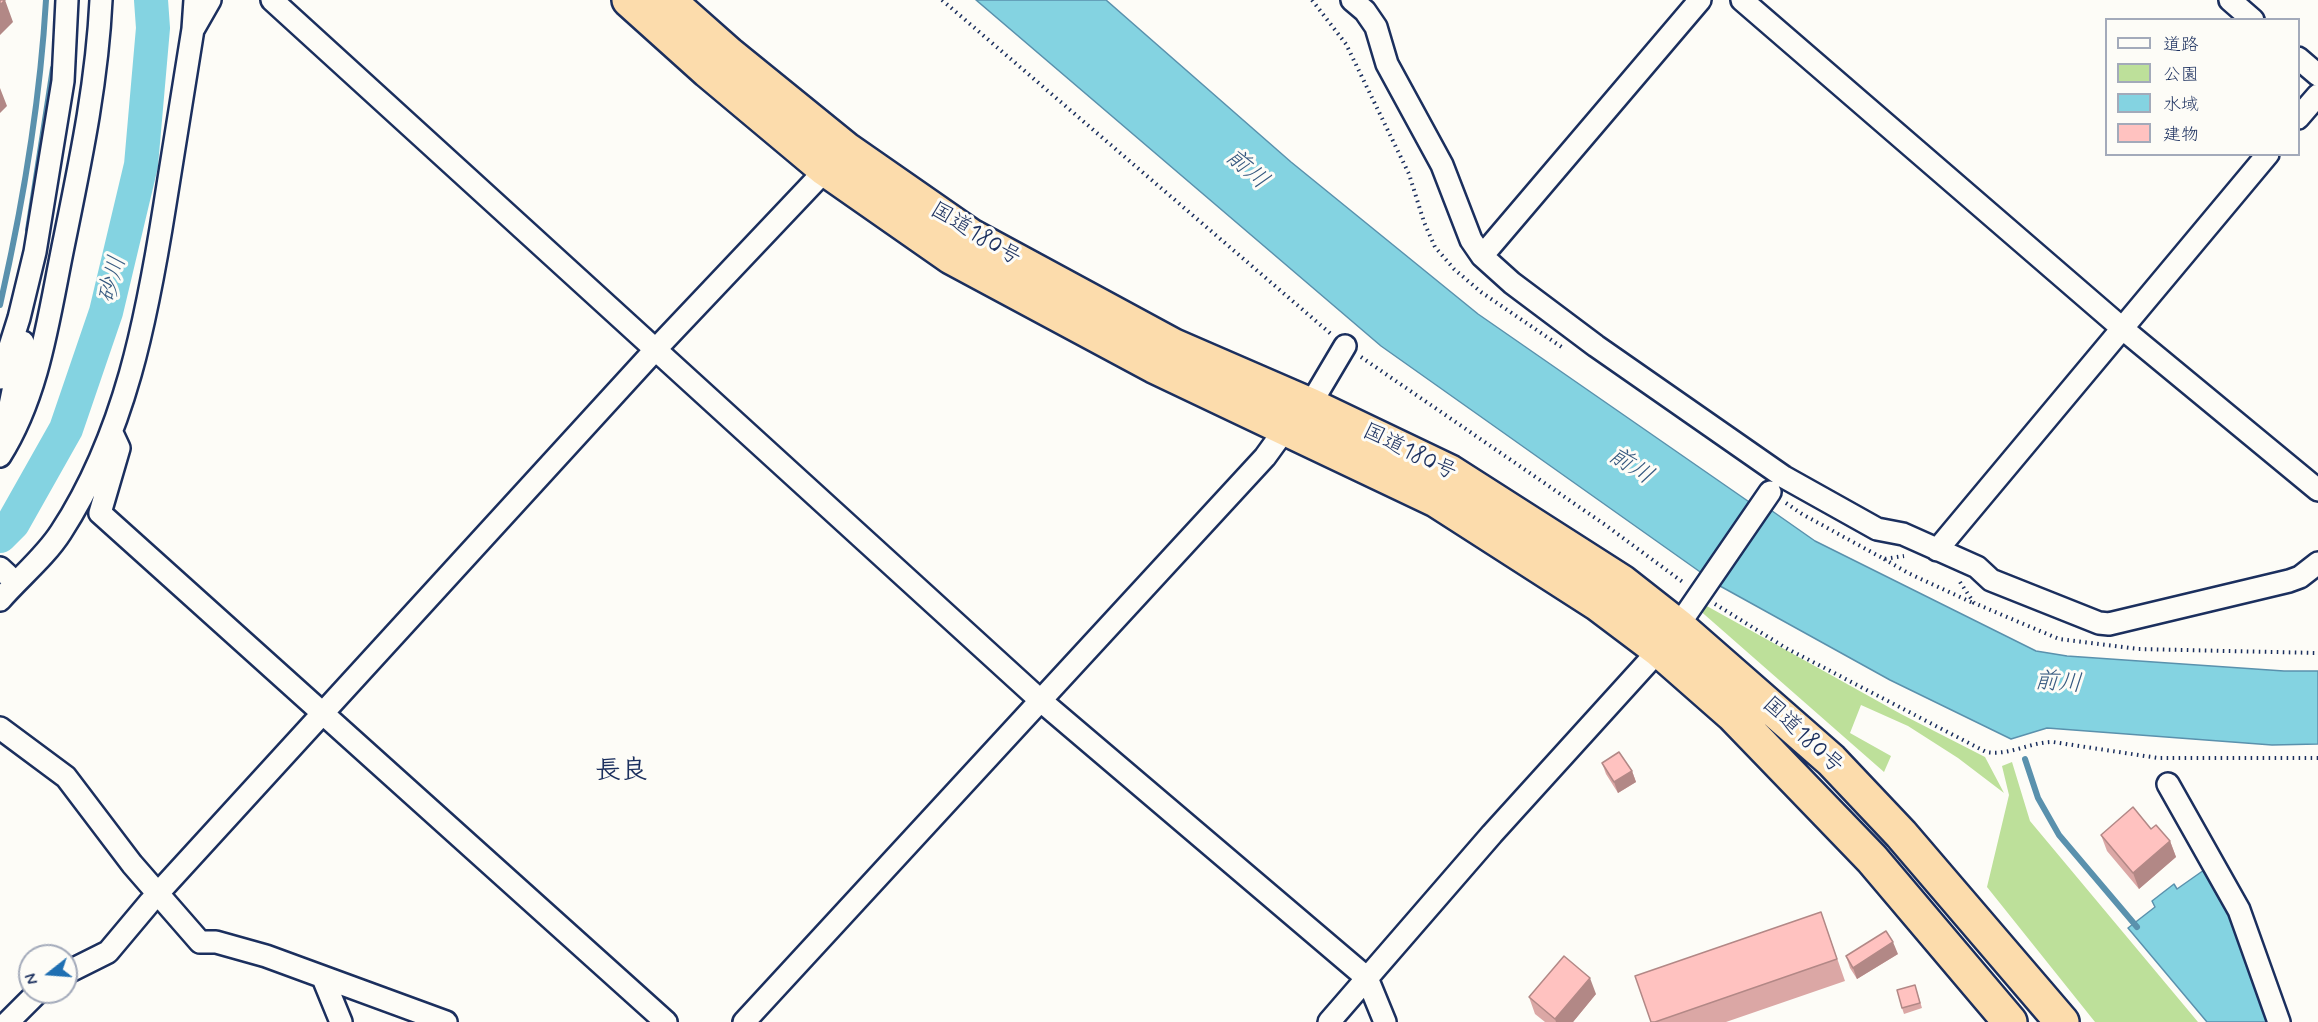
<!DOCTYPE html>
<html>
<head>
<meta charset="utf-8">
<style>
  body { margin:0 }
  #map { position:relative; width:2318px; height:1022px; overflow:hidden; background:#fdfcf7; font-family:Mynerve,"Klee One",sans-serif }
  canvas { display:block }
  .legend { position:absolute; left:2105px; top:18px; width:195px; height:138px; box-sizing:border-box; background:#fdfcf7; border:2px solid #a3aaba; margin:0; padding:8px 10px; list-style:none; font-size:18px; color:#1b2f5e }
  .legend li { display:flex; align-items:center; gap:12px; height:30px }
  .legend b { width:30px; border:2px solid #a3aaba }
  .north { position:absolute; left:18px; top:944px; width:60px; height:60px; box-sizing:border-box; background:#fdfcf7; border:2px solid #a3aaba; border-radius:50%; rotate:253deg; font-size:16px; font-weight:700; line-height:24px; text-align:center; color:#1b2f5e }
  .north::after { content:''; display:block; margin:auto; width:21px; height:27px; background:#1f6fb2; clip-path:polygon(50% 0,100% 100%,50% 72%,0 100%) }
</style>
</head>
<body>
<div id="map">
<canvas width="2318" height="1022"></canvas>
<ul class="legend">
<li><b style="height:8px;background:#fdfcf7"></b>道路</li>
<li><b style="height:16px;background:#bde09a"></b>公園</li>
<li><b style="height:16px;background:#84d3e1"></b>水域</li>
<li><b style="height:16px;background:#ffc2c0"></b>建物</li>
</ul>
<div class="north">N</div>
</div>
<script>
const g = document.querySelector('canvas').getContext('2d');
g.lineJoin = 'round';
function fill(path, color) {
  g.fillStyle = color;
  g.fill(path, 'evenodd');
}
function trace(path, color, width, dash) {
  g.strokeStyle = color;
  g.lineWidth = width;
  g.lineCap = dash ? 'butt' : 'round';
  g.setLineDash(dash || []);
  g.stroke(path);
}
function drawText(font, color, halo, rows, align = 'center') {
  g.font = font + ' Mynerve,"Klee One",sans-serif';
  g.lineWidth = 6;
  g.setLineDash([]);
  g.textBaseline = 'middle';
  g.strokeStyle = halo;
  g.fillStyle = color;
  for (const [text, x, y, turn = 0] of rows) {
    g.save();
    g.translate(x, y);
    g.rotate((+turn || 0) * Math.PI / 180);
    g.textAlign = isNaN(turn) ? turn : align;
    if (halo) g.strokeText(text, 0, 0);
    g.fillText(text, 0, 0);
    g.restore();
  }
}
fill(new Path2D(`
  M1705,605L1901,714L1985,757L2004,793L1958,758L1908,726L1861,705L1850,733L1891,756L1884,772L1697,608Z
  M2012,762L2030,821L2198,1022H2095L1987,887L2009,795L2002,766Z`), '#bde09a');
const water = new Path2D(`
  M976,0H1106L1291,162L1478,314L1755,506H1765L1815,541L2036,651L2067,656L2284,671H2318V744L2272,745L2047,728L2011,739L1890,680L1720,586L1381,346Z
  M2204,870L2231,915L2268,1022H2207L2128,928L2155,907L2152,901L2174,884L2177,889Z`);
fill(water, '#84d3e1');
trace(water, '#5a91ad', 1.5);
trace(new Path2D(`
  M28,230L53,68
  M0,305C23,204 40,103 46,0
  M2025,759L2038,798L2059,835L2137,927`), '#5a91ad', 6);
trace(new Path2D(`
  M0,536L13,523L66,429L106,312L141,165L153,28L151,0`), '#84d3e1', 34);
const minor = new Path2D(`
  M272,0L1040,700L1367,978L1385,1022
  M1352,0L1365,11L1376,27L1387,64L1442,165L1471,240L1482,256L1512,283L1596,346L1784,477L1877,529L1903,534L1977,567L1991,580L2099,623L2109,624L2289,581L2300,577L2318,563
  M1742,0L2123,329L2318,490
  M2230,0L2253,20
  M194,28L210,0
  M2298,58L2318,75
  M2298,118L2318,95
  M1482,256L1700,0
  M0,378L19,318L35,252L63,81L67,0
  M112,433L119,448L100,513L666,1022
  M4,435L23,342
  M0,456C38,396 48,322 62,252C79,168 97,86 101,0
  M1937,550L2268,154
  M0,568L15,582
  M0,600C20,577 45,557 61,532C125,434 147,318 165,204C174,146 184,87 193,29L195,0
  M0,728L66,777L132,864L200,942H216L266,956L446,1022
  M2168,784L2239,910L2279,1022
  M66,973L108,952L150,902L655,350L834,161
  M323,978L341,1022
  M8,1022L38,992
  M744,1022L1265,457L1286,428L1310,405L1345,346
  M1329,1022L1492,834L1659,650L1678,626L1770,492`);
const trunk = new Path2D(`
  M629,0L708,71L825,169L951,257L1154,366L1436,500L1598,604L1659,650L1733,715L1872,859L2010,1022
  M668,0L729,54L846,149L971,236L1174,346L1310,405L1450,472L1622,582L1678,626L1831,760L1901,834L2062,1022`);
trace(minor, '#1b2f5e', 26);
trace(trunk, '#1b2f5e', 38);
trace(new Path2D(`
  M942,0L1331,334
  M1312,0L1346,44L1409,174L1424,222L1435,247L1454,269L1481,292L1563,348
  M1361,357L1604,524L1684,583
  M1786,503L1802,514L1884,559L1904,556
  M1884,559L1908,573L1973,603
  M1960,582L1974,603L2059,639L2138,649L2318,653
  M1715,604L1786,648L1986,752C2009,756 2030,742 2053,742L2158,758H2318`), '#1b2f5e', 4, [1.5, 4.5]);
trace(minor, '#fdfcf7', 21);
trace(trunk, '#fcdcac', 33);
fill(new Path2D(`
  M1602,763L1632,771L1636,782L1618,793L1606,774Z
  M2151,829L2170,841L2176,857L2139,889L2107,851L2101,835Z
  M1821,912L1845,981L1726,1022H1651Z
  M1898,954L1857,979L1850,968L1846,956Z
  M1915,985L1922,1008L1904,1014L1902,1008Z
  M1596,994L1573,1022H1545L1535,1014L1529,997Z`), '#dba7a5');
fill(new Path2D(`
  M5,0L13,22L0,35V5Z
  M0,88L7,106L0,113Z
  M1632,771L1636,782L1618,793L1614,782Z
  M2170,841L2176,857L2139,889L2133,873Z
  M1893,942L1898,954L1857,979L1853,968Z
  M1590,978L1596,994L1573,1022H1556L1555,1019Z`), '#b28886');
const building = new Path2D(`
  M0,0H5L0,5Z
  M1619,752L1632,771L1614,782L1602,763Z
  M2133,807L2151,829L2156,825L2170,841L2133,873L2101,835Z
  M1821,912L1837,959L1655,1022H1651L1635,976Z
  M1886,931L1893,942L1853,968L1846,956Z
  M1564,956L1590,978L1555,1019L1529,997Z
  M1915,985L1920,1003L1902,1008L1897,990Z`);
fill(building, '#ffc2c0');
trace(building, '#b28886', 1.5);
drawText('22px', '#1b2f5e', '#fdfcf7', [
  ["国道180号",975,235,31],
  ["国道180号",1409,453,26],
  ["国道180号",1802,736,43]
]);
drawText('italic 24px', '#35587f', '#fdfcf7', [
  ["前川",1246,170,41],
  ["砂川",114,280,-76],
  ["前川",1630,467,33],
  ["前川",2058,684,4]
]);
drawText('bold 26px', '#1b2f5e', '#fdfcf7', [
  ["長良",621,773]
]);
</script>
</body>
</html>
